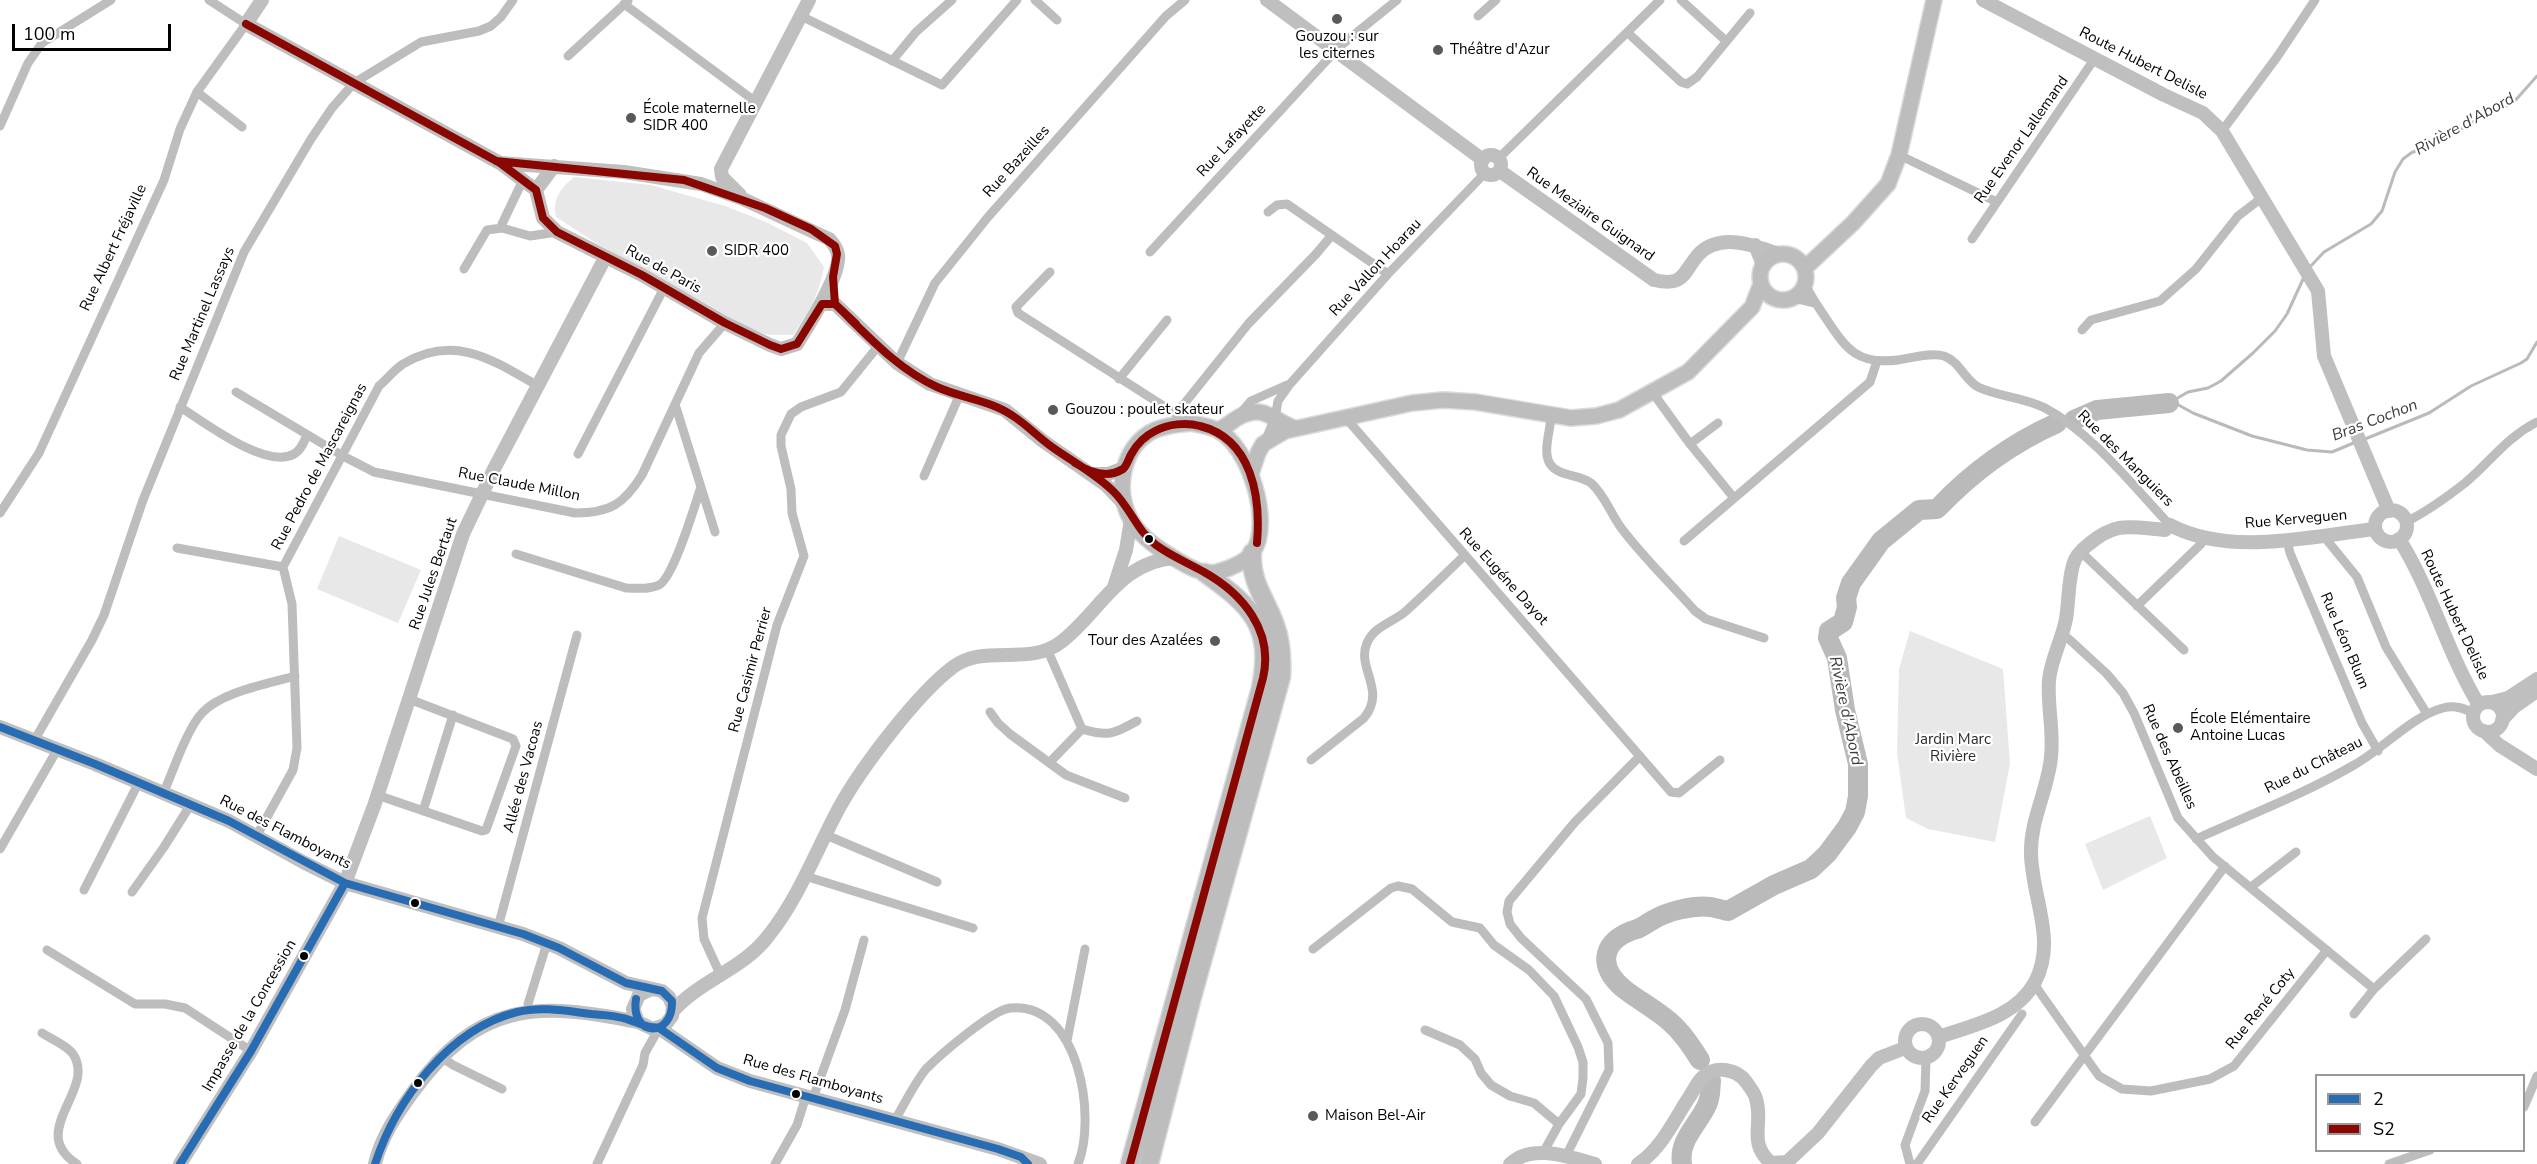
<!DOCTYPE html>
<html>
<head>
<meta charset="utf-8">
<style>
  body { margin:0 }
  #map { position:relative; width:2537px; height:1164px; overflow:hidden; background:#fff; font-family:"Nunito Sans",sans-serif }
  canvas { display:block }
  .legend { position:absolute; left:2315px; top:1074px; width:210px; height:78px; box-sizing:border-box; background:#fff; border:2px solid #999; margin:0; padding:8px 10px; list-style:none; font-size:18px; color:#000 }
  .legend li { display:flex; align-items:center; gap:12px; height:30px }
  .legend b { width:30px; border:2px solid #999 }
  .scale { position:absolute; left:12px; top:24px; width:159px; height:27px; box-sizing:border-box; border:3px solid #000; border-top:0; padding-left:8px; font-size:18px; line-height:21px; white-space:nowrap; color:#000; -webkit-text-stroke:4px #fff; paint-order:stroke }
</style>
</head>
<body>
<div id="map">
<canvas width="2537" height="1164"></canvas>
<ul class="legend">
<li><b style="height:8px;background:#286db4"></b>2</li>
<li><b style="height:8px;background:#890700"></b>S2</li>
</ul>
<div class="scale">100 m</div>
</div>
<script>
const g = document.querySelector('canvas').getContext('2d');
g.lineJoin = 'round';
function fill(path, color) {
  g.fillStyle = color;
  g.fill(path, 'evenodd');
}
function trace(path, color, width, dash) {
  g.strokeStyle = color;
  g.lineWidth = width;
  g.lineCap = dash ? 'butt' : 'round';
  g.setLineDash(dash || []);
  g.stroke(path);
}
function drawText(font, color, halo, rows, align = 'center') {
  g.font = font + ' "Nunito Sans",sans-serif';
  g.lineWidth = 4.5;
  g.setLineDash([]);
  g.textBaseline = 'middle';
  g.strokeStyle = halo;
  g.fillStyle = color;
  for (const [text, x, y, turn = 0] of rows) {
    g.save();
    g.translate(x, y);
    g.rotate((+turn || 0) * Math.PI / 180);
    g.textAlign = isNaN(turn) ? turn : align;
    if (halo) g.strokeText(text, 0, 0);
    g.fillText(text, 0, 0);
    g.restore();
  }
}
fill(new Path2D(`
  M574,177L651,185L725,206L766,222L807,243L824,267C819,294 809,313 793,335H768L740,325L716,309L596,243L556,217C552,199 561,188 574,177Z
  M339,536L421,570L398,623L317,589Z
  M1910,631L2003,669L2010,764L1995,842L1928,829L1906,818L1897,753L1899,669Z
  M2150,816L2167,858L2103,890L2085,844Z`), '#e8e8e8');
trace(new Path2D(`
  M2309,268L2324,252L2371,224L2382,211L2395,172L2403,159L2411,153L2446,138L2478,119L2513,103L2537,76
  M2169,403L2188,392L2208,388L2221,381L2253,353L2275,331L2287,314L2304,277
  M2170,403H2175L2193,413L2252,436L2307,450L2332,452L2356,442
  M2365,439L2429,413L2471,386L2521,363L2527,359L2537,342`), '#bababa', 3);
trace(new Path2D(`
  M2074,420L2097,410L2169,403
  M1700,1060C1691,1046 1682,1032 1669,1021C1655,1009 1638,1000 1624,989C1595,965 1603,939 1637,929C1643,927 1647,923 1653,920C1668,911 1693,905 1711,907C1716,908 1722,910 1728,911L1774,885L1811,869L1827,854L1847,827L1855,812L1858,796V764L1845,710L1837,658L1828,638L1829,631L1843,622L1847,607L1846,598L1851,583L1881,541L1919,510L1937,509C1971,473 2012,443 2057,423
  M1682,1164C1678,1140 1698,1125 1707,1105C1711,1097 1710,1090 1711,1081`), '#bababa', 20);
const primary = new Path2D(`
  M1760 277a23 23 0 1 1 46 0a23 23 0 1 1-46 0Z
  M1805,268L1853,223L1888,184L1899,155L1934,0
  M1191,423C1200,425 1209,426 1217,430C1249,445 1273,523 1253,552C1246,562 1229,569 1217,572C1203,575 1191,568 1179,561C1162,551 1141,538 1131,520C1114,490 1122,445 1155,430C1166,425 1180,424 1191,423Z
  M1218,430C1226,427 1232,421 1239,417C1265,404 1272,420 1294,428
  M1251,474L1258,453L1263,444L1285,431L1412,403L1443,400L1476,402L1571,418L1596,416L1619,410L1688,372L1752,307L1761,284`);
const highway = new Path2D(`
  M1130,1164L1261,688C1273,627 1253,607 1205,573
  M1149,1164L1192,997L1281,677C1282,659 1281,641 1275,625C1266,599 1250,582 1252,553`);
trace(primary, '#dbdbdb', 18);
trace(highway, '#dbdbdb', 21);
trace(new Path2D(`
  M1035,0L1057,20
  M1681,0L1726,41
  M624,4L756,102
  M801,16L942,85L1017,0
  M1478,16L1496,0
  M1628,33L1681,82L1687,84L1697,77L1750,13
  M568,56L628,1
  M892,61L916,32L952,0
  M197,92L242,127
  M0,126L28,63L42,43L111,0
  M2222,131L2277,57L2315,0
  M1899,155L1997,202
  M1499,158L1660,0
  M523,180L502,224V228L530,236L557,232
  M1268,212L1277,205L1287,204L1388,274
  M1972,239L2095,58
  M1150,252L1339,47L1397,0
  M464,269L487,230L502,228
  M1050,272L1016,307L1018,313L1176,414
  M1805,284C1811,297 1819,308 1827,320C1847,350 1858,365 1898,360C1912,358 1931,352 1944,356C1959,361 1965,380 1978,387C1999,397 2024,397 2045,408C2092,433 2133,486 2170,525
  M1794,298L1815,303
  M2082,330L2091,320L2160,301L2196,269L2238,216L2263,197
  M897,363L935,283L988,217L1166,16L1185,0
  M1119,379L1167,320
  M236,392L343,456L374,472L575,513C610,513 624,504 642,475L699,353L725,323
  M1653,393L1690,444L1734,498
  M675,404L715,532
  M180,407C204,422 266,470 294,454C301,450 304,442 307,435
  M1176,414L1249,323L1316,254L1332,235
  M1239,415L1251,401L1287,385
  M1551,415C1551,430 1542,451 1550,464C1559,477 1579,474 1591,483C1605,495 1611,515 1622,529C1644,558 1671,584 1695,611L1706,619L1764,638
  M1345,417L1671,792L1679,793L1720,760
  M1266,439L1275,418L1278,401L1290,384L1388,274L1485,173
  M1690,444L1718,423
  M578,454L664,288
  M924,476L960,394
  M0,513L39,453L164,180L180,129L197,92L246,24L209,0
  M2406,522C2426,512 2447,497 2465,483C2490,462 2507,437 2537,422
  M2325,534L2326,539L2357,577L2386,647L2427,714
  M2287,540L2290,553L2362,723L2378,751
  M1684,541L1870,382L1877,361
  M177,548L283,567
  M2080,551L2184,650
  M516,554L626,588C637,588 649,590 659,585C674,577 694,507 701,487
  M2137,606L2201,544L2204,537
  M2063,635L2070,640L2107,674L2123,693L2134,713L2178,818L2213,857L2374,989
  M1048,651L1082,729L1050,762
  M990,712L998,723L1010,734L1066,775L1125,798
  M1082,729C1108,737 1114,734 1137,721
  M34,741L92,640L104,615L143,500L244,252L311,139L332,108L354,83L421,42L479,31L491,26L501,17L513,0
  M1311,760L1364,718C1387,690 1356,668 1367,643C1374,626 1394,622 1406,611C1426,593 1445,574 1464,556
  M164,792C173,771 187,729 202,713C221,692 267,684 295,676
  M377,795L482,831L486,830L516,746L513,739L409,699
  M423,811L453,715
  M257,835L293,770L297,748L292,604L283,567L379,386C387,379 394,370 403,364C454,333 493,360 538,386
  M826,835L937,882
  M2196,839C2249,815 2304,794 2354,765C2383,749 2412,716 2443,708C2455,705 2463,708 2473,713
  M0,849L57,750
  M805,876L973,928
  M2251,887L2296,852
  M84,890L139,782
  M132,892L164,847L191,804
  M498,927L577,635
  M1313,949L1391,888L1398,886L1412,889L1452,922L1480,928L1494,945L1529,970L1554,996L1578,1047L1583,1062V1078L1581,1094L1559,1124L1543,1153
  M47,950L135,1004H165L185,1008L251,1051
  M721,976L704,939L702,918L777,625L804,556L792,513L791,489L781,446V435L791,414L801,407L841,392L879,345
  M2034,984L2099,1076L2122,1089L2151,1091L2210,1079L2234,1066L2327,950
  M529,1010L528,1004L547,943
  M2354,1014L2374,989L2426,939
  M1425,1030L1460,1045L1475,1059L1481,1073L1491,1085L1510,1096L1534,1103L1559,1124
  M42,1033C51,1039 67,1045 73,1054C97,1090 26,1131 77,1164
  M1067,1041L1085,949
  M441,1057L453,1065L502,1089
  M813,1098L845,1010L864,940
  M2524,1107L2537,1076
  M895,1120C905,1103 914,1084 926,1069C940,1055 992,1010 1010,1008C1079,1001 1097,1117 1078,1164
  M2035,1122L2225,866
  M1566,1156L1609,1070L1608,1043L1586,999L1521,938L1510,924L1507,912L1509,901L1575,822L1640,756
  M597,1164L643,1065L645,1053L659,1028
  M775,1164L797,1125L806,1096
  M1910,1164L1905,1145L1925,1091L1926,1058
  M1917,1164L2022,1014
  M2389,1164L2430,1150`), '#bdbdbd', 9);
trace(new Path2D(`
  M262,0L246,24L500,163L536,190L543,218L557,232L642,275L725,323L770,345L781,349L797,344C808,326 841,275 838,255C837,248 834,244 829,239L743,199L701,184L624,172L500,163
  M1267,0L1483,160
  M1983,0L2164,95L2203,113L2222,131L2318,291L2324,356L2389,511
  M1481 165a10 10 0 1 1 20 0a10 10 0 1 1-20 0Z
  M1500,171L1654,280C1684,287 1682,274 1698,255C1719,232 1754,245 1778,254
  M536,190L554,166
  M740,195L722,177L721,169L809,0
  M1755,245L1763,265
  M822,304H835L897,363L930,384L1005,410L1043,441L1106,485L1124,504
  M1092,474H1108L1124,468
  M2375 526a16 16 0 1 1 32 0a16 16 0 1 1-32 0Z
  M2399,539C2432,591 2447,653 2479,705
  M1114,587L1126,550L1131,520
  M2492,702L2508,698L2537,679
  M2473 717a15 15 0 1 1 30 0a15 15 0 1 1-30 0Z
  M2502,720L2514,707L2537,691
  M0,727L95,764L229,821L303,862L345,883L523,934L559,948L626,983L662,991L669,997L673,1006L672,1016L665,1025L653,1029L638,1022L633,1009L639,995L652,989
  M2484,731L2499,745L2537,769
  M673,1011C700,980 744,969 769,935C799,897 816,851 839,808C861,768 917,694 953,667C984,643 1029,667 1061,642C1100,612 1120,561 1175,558
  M1905 1041a17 17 0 1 1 34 0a17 17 0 1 1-34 0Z
  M659,1028L717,1068L750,1081L998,1149L1040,1164
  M1939,1037C1973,1025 2016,1017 2035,982C2057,940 2032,898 2031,854C2030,820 2048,790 2051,757C2054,731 2047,705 2049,680C2051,659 2062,640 2066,619C2069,601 2068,583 2073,565C2075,556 2081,550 2089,544C2117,521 2130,527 2165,530L2170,525C2230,557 2311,536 2375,529
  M180,1164L251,1051L345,883L374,806L463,534L494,469L605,258
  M375,1164C381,1137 397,1114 413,1092C478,1002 536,1001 638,1022
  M1510,1164C1532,1143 1569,1157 1595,1164
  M1638,1164C1661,1149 1673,1122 1688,1099C1693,1092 1697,1082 1703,1077C1716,1065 1738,1069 1747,1083C1750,1088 1755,1093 1756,1099C1764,1124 1747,1142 1771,1163L1787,1162L1818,1133L1871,1066L1879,1058L1905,1048`), '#bfbfbf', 14);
trace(primary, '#bdbdbd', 15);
trace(highway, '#bdbdbd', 18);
trace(new Path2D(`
  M0,727L95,764L229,821L345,883L523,934L559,948L626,983L662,991L672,1001C673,1039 630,1037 636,999
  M659,1028L717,1068L750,1081L998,1149L1021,1157L1028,1164
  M180,1164L251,1051L345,883
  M375,1164C396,1100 449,1029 517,1012C541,1006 567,1011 591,1014C601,1015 612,1015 623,1018C636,1021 648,1030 662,1027`), '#286db4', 8);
trace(new Path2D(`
  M246,24L500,163L536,190L543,218L557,232L642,275L725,323L770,345L781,349L797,344L822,304H835C866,334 897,369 937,387C961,398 990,400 1013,416C1027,425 1038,437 1052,447C1073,462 1096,474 1114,492C1131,509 1137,531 1156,545C1171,556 1188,563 1204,572C1243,594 1274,631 1263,678L1130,1164
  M496,161L684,180L765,208L811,229L835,246L837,254L833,277L835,304L856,324
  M1075,463C1089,472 1107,479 1123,469C1127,466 1129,457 1132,453C1137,444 1145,436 1155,431C1168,424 1186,422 1200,426C1252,439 1261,497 1257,543`), '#890700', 8);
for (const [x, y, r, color] of [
  [1337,19,6,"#595959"],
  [1438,50,6,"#595959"],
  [631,118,6,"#595959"],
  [712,251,6,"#595959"],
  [1053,410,6,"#595959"],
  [1149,539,5,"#000"],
  [1215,641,6,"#595959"],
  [2178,728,6,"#595959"],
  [415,903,5,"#000"],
  [304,956,5,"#000"],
  [418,1083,5,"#000"],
  [796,1094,5,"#000"],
  [1313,1116,6,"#595959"]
]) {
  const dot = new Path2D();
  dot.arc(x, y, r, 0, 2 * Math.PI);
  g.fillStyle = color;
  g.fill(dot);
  trace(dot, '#fff', 2);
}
drawText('15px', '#000', '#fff', [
  ["Gouzou : sur",1337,37,"center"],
  ["les citernes",1337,54,"center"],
  ["Théâtre d'Azur",1450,50],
  ["École maternelle",643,109],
  ["SIDR 400",643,126],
  ["SIDR 400",724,251],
  ["Gouzou : poulet skateur",1065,410],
  ["Tour des Azalées",1203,641,"right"],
  ["École Elémentaire",2190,719],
  ["Antoine Lucas",2190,736],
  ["Maison Bel-Air",1325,1116]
], 'left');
drawText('15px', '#000', '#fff', [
  ["Route Hubert Delisle",2143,64,27],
  ["Rue Evenor Lallemand",2022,140,-55],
  ["Rue Lafayette",1232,141,-47],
  ["Rue Bazeilles",1017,162,-48],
  ["Rue Meziaire Guignard",1590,215,35],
  ["Rue Albert Fréjaville",114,248,-65],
  ["Rue Vallon Hoarau",1376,268,-47],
  ["Rue de Paris",663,270,29],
  ["Rue Martinel Lassays",203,314,-67],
  ["Rue des Manguiers",2125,459,45],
  ["Rue Pedro de Mascareignas",320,467,-62],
  ["Rue Claude Millon",519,485,11],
  ["Rue Kerveguen",2296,520,-5],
  ["Rue Jules Bertaut",434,574,-71],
  ["Rue Eugéne Dayot",1503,577,48],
  ["Route Hubert Delisle",2454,615,65],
  ["Rue Léon Blum",2344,641,67],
  ["Rue Casimir Perrier",751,670,-75],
  ["Rue des Abeilles",2169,757,66],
  ["Rue du Château",2314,766,-27],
  ["Allée des Vacoas",524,777,-75],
  ["Rue des Flamboyants",285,833,27],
  ["Rue René Coty",2261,1009,-51],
  ["Impasse de la Concession",250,1016,-60],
  ["Rue des Flamboyants",813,1080,16],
  ["Rue Kerveguen",1956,1080,-55]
]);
drawText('15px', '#2c2c2c', '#fff', [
  ["Jardin Marc",1953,740],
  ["Rivière",1953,757]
]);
drawText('italic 16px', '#3d3d3d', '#fff', [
  ["Rivière d'Abord",2465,125,-29],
  ["Bras Cochon",2375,421,-21],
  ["Rivière d'Abord",1845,711,78]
]);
</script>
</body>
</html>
